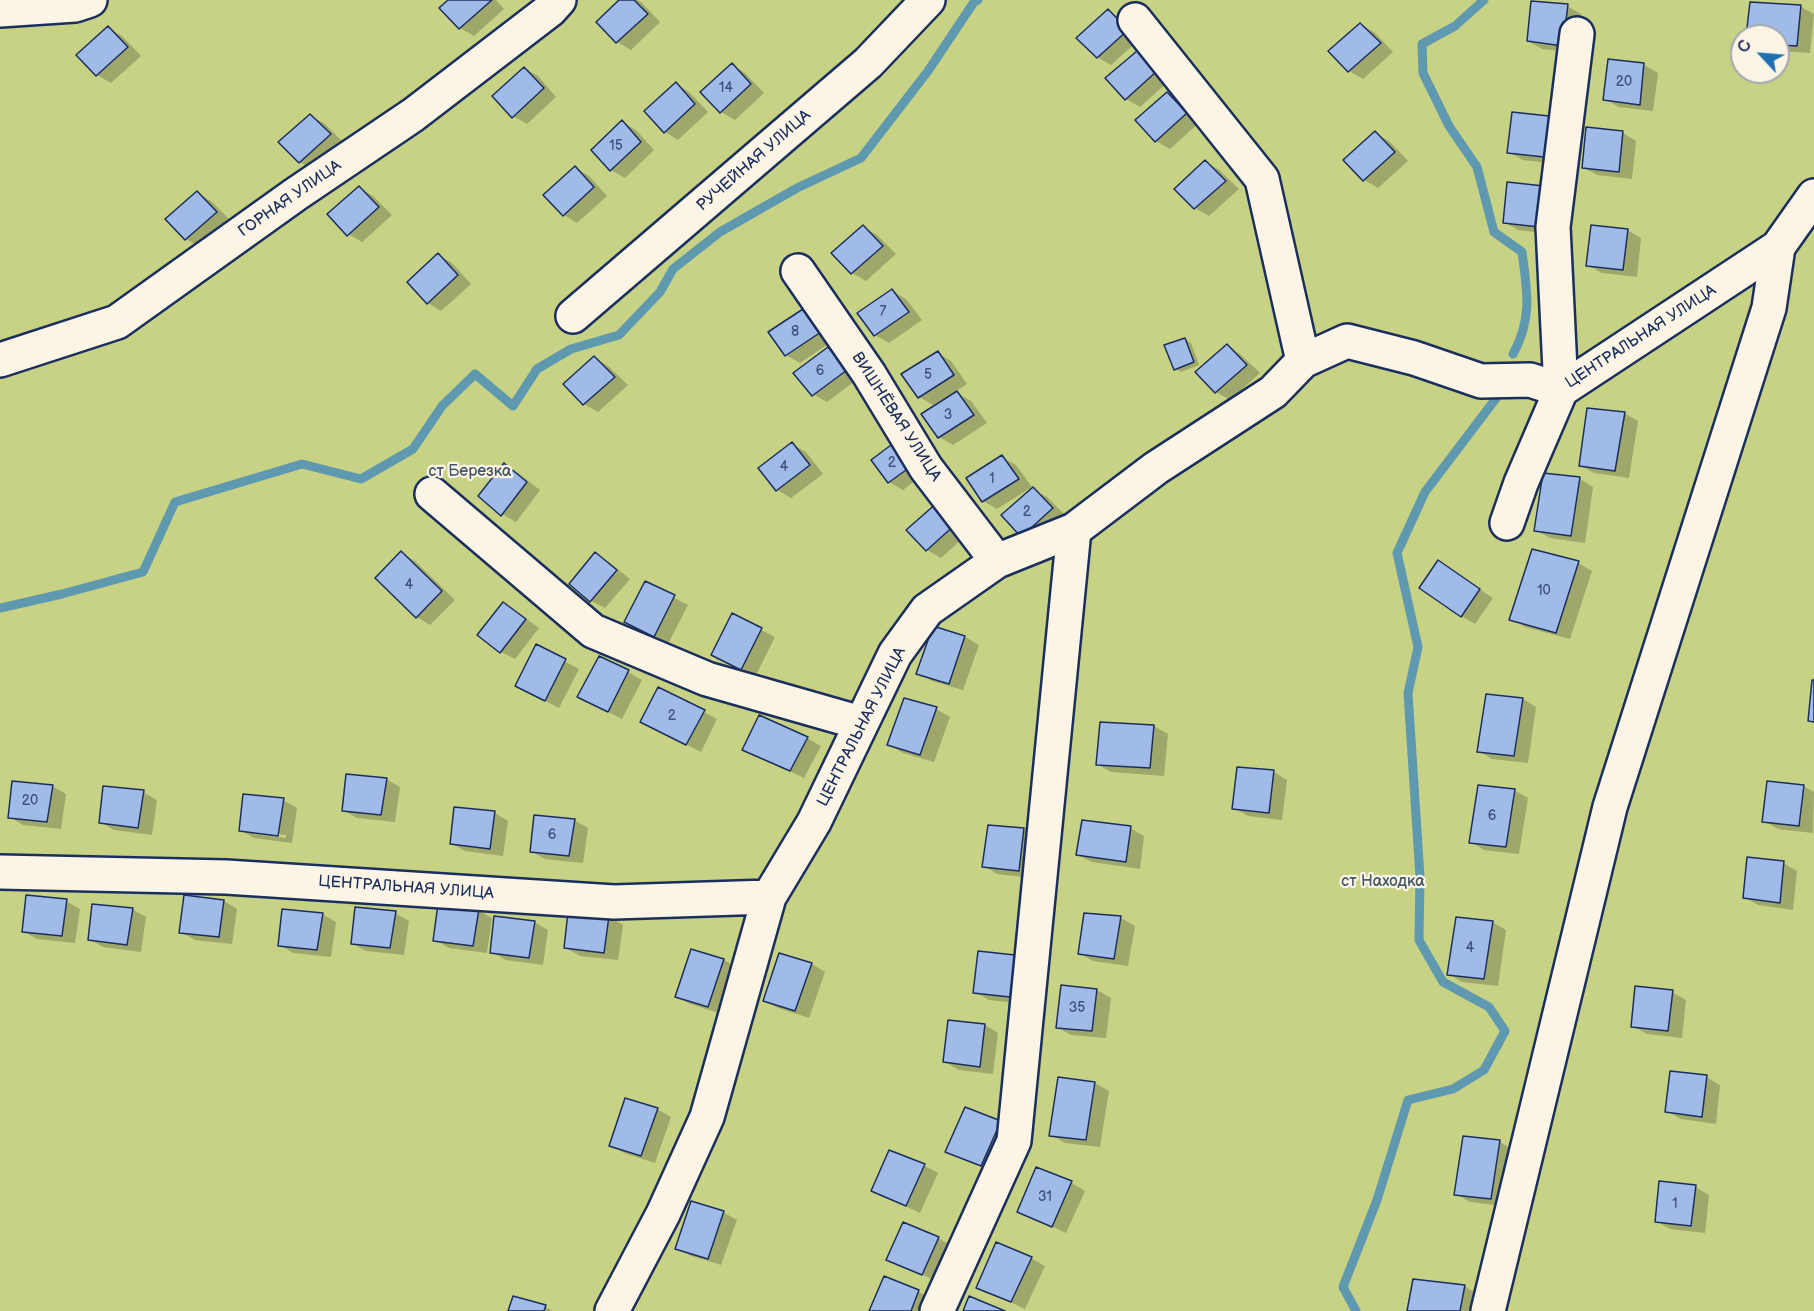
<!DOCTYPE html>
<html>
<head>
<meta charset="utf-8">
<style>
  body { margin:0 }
  #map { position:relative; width:1814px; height:1311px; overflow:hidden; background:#eae9e6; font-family:"Balsamiq Sans",sans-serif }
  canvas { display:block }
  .north { position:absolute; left:1730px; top:24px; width:60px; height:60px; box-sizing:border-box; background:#fcf5e5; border:2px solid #a2a6af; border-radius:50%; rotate:296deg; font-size:16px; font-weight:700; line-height:24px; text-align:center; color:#1b2f5e }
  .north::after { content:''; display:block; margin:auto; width:21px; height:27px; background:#1f6fb2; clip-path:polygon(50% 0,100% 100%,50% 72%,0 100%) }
</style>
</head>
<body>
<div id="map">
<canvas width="1814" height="1311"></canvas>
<div class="north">С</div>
</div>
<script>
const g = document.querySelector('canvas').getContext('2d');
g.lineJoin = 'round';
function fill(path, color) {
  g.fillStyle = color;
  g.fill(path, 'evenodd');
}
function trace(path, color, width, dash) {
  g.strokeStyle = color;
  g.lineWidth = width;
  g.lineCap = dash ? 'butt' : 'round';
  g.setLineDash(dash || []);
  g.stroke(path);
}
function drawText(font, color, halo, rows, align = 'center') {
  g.font = font + ' "Balsamiq Sans",sans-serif';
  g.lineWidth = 4.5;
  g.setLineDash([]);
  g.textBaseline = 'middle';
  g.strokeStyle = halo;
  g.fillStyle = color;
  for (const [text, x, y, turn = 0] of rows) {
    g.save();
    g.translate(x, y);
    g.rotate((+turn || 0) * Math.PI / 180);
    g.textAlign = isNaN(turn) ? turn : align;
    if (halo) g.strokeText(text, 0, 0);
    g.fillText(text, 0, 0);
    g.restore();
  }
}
fill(new Path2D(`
  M0,0H1814V1311H0ZM1742,36H1778V72H1742Z`), '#c7d285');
fill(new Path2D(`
  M450,0H496L504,9L474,36L460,28Z
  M622,0H637L641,2L660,22L631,50L617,42Z
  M1567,6L1581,14L1577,53L1542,49L1528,41Z
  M1801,7L1814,14L1810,53L1778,51V36H1748Z
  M1108,11L1122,19L1141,38L1111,65L1097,57Z
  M1360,24L1374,32L1393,52L1363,79L1349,71L1330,51Z
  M108,28L122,36L141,56L111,83L97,75L78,55Z
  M1137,52L1151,60L1170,80L1140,107L1126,99Z
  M732,65L745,73L764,93L735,120L721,112L702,92Z
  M1644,65L1658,73L1653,111L1619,107L1605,99Z
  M524,68L538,76L556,97L527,124L513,116Z
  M676,84L689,92L708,112L678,140L665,132Z
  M1167,94L1181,102L1200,122L1170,149L1156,141Z
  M310,116L324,123L344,143L313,170L300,162Z
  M1548,117L1562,125L1557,164L1523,160L1509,152Z
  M622,122L636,130L654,150L625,178L611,170Z
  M1375,133L1389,141L1408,161L1378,188L1364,180L1345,160Z
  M1623,133L1636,141L1632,179L1597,175L1583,167Z
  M1206,162L1219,170L1239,189L1209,216L1195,208L1176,189Z
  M575,168L589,176L607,196L577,223L564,215Z
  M1508,184L1553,234L1518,230L1504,222Z
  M359,188L373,196L392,215L362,242L348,234Z
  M197,193L211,201L230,220L200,247L186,239L167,219Z
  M863,227L877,235L896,254L866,281L852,273L833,253Z
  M1627,230L1641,238L1637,277L1602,273L1588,265Z
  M438,255L452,263L471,284L441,311L428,303Z
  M892,291L906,299L922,320L889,343L875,335Z
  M803,310L817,318L834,340L800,363L786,355Z
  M1185,339L1191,343L1199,365L1181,372L1175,369Z
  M1227,346L1240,354L1260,373L1230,400L1216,392L1197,373Z
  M828,349L841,357L859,378L827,402L813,394Z
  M938,353L951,361L967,384L933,405L919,397Z
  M595,358L608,366L628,385L598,412L584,404Z
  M957,393L971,401L987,423L953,445L939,437Z
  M1624,413L1638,421L1629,478L1594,473L1580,465Z
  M792,444L806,452L823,474L791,498L777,490L760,469Z
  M1002,457L1016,465L1032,487L997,509L983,501Z
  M873,460L925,473L903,490L889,482Z
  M504,465L518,473L540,490L516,522L502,514Z
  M1580,479L1593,487L1585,543L1550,538L1536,530Z
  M1033,489L1047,497L1066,516L1022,535Z
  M938,504L971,531L941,558L927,550L908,530Z
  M402,553L415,561L455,600L430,625L417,617Z
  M595,554L609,562L630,579L605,608L591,601L571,583Z
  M1439,562L1493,598L1475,624L1461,616Z
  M1578,563L1592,571L1570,639L1525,627L1511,619Z
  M646,583L688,605L668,644L639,629Z
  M504,603L539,628L515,659L501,652Z
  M732,615L775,637L755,677L726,662Z
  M934,628L965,637L979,645L963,690L932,681L918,673Z
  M536,646L579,669L559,708L530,693Z
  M628,672L642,680L622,719L593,704Z
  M1523,699L1536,707L1528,763L1492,759L1479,751Z
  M936,709L950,717L934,762L903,753L889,745Z
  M704,712L717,719L701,752L656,729Z
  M1101,724L1154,726L1168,734L1164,776L1111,772L1097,764Z
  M807,738L821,746L804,778L744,749Z
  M1274,772L1287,780L1282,820L1248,816L1234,808Z
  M386,779L400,787L395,822L357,818L343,810Z
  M52,786L66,794L61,829L23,825L10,817Z
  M1803,786L1814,792L1813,833L1778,829L1764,821Z
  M1514,790L1528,798L1519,854L1484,850L1471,842Z
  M143,792L157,800L152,835L114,830L100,822Z
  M283,800L297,808L292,843L254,838L240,830ZM253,831L286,835V838L253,834Z
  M495,813L508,821L503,856L465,851L451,843Z
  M574,820L588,828L583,863L545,859L531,851Z
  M1130,828L1144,836L1140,869L1092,862L1078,855Z
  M1024,830L1038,838L1032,878L997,874L984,866Z
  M1783,863L1797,871L1793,910L1758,905L1744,897Z
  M66,901L80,909L75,943L37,939L23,931Z
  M224,901L237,909L232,944L195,940L181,932Z
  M132,909L146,917L141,952L103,947L89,939Z
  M478,910L492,918L487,953L449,948L435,940Z
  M395,913L409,921L404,955L366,951L352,943Z
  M322,914L336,922L331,957L293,953L280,945Z
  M1085,914L1121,918L1135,926L1128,966L1093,961L1079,953Z
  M609,917L623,925L618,960L580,956L566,948Z
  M534,922L548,930L543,965L506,960L492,952Z
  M1492,922L1506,930L1498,986L1462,982L1449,974Z
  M692,951L724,960L738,968L722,1014L690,1004L677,996Z
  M980,952L1015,956L1029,964L1024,1004L989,1000L975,992Z
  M780,955L812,964L825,972L809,1018L778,1008L764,1000Z
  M1062,987L1097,990L1111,998L1106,1038L1071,1035L1057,1027Z
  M1672,992L1686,1000L1682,1038L1647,1034L1633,1026Z
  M985,1025L998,1033L993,1074L959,1070L945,1062Z
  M1706,1077L1720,1085L1716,1124L1681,1119L1667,1111Z
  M1095,1083L1109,1091L1100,1147L1065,1143L1051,1135Z
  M657,1109L671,1117L655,1163L624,1153L610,1145Z
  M1000,1123L995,1173L947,1151Z
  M1500,1142L1513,1150L1505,1206L1470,1202L1456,1194Z
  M890,1152L925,1166L938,1173L920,1213L873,1191Z
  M1037,1169L1072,1183L1085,1191L1066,1233L1019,1211Z
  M1695,1187L1709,1195L1705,1233L1670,1229L1656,1221Z
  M723,1212L737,1220L721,1265L691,1256L677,1248Z
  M938,1238L952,1246L936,1281L888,1259Z
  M1031,1258L1045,1266L1025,1309L978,1287Z
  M885,1278L919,1292L932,1299L928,1311H871Z
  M1464,1286L1478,1294L1475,1311H1409Z
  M545,1307L553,1311H510Z`), '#0003');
trace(new Path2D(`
  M1484,0L1455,26L1422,44L1423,73L1449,126L1477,167L1494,232L1522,252C1527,290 1533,318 1513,354
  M0,608L62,594L143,572L175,502L302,464L361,479L413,449L442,406L475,374L513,406L537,369L571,349L619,335L660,292L673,269L720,232L797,188L861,158L928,71L974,2L978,0
  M1356,1311L1343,1287L1377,1200L1408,1100L1453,1089L1484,1070L1505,1031L1489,1007L1443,982L1419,940L1420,877L1408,693L1418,647L1397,553L1425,492L1497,397`), '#5f99b0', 9);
const building = new Path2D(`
  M448,0H492L459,29L439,8Z
  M619,0H634L648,14L616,43L596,22Z
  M1531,1L1568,4L1563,46L1527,41Z
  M1750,2L1801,5L1797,46L1778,45V36H1746Z
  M1108,9L1128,30L1097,58L1076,38Z
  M1360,23L1381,43L1348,72L1328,51Z
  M108,26L128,47L96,76L76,55Z
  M1137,51L1157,71L1125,100L1105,78Z
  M1608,59L1644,63L1640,105L1603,100Z
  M732,63L751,84L720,113L700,92Z
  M524,67L544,88L512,118L492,96Z
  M676,82L695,104L664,133L644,111Z
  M1167,92L1187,113L1155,142L1135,120Z
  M1512,112L1549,116L1544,157L1507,153Z
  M310,114L331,134L299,163L278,142Z
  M622,120L641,142L610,171L591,150Z
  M1586,127L1623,131L1619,172L1582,168Z
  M1375,131L1395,152L1363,181L1343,160Z
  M1205,160L1226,181L1194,209L1174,189Z
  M575,166L594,187L563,216L543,195Z
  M1507,182L1544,186L1539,227L1503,223Z
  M359,186L379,207L347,236L327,214Z
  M197,191L217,212L185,240L165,219Z
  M863,225L883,246L851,274L831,253Z
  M1591,225L1628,229L1623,270L1586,266Z
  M438,253L458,275L427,304L407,282Z
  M892,289L909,312L874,336L857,313Z
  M803,309L821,332L785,356L768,332Z
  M1185,338L1194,362L1174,370L1164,345Z
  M1227,344L1247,365L1215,393L1195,372Z
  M828,347L847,370L812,396L793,373Z
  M938,351L954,375L918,398L901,374Z
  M594,356L615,377L583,405L563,384Z
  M957,391L974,415L938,438L921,414Z
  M1587,408L1625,412L1615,471L1579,466Z
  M792,442L810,465L776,491L758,468Z
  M895,442L913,465L888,483L871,460Z
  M1002,455L1019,479L982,502L966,478Z
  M504,463L527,482L501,516L478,496Z
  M1543,473L1580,477L1571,536L1534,531Z
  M1033,487L1053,508L1021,537L1001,515Z
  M938,502L958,522L926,551L906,530Z
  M1532,549L1579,561L1556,633L1509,620Z
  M401,551L442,591L416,618L375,578Z
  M595,552L617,570L590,602L569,584Z
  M1438,560L1480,589L1461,617L1419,588Z
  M645,581L675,595L654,637L624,622Z
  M503,602L526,619L500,653L477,635Z
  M732,613L762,628L741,670L711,655Z
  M933,626L965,636L949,684L916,674Z
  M536,644L566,659L545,701L515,686Z
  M599,656L629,670L608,712L577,697Z
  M1812,680H1814V722L1808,721Z
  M658,687L705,710L686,745L640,722Z
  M1486,694L1523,698L1514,756L1477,752Z
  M904,698L937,707L920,755L887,745Z
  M759,715L808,737L790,771L742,750Z
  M1100,722L1154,725L1150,768L1096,765Z
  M1237,767L1274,770L1269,813L1232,809Z
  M346,774L387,778L381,815L342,811Z
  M12,781L53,785L47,822L8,818Z
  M1767,781L1804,785L1799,826L1762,822Z
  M1478,785L1515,789L1506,847L1469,843Z
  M103,786L144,790L138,828L99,823Z
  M243,794L284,798L278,836L239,831Z
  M454,807L495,811L490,849L450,844Z
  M534,815L575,819L569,856L530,852Z
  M1082,820L1131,826L1126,862L1076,855Z
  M988,825L1024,828L1019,871L982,867Z
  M1747,857L1784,861L1780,903L1743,898Z
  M26,895L67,899L62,936L22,932Z
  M184,895L224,900L219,937L179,933Z
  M92,904L133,908L127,945L88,940Z
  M438,904L479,909L473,946L433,941Z
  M355,907L396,911L390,948L351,944Z
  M282,909L323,913L317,950L278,946Z
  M568,912L609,916L604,953L564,948Z
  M1084,913L1121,916L1114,959L1078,954Z
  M494,916L535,921L529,958L490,953Z
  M1456,917L1493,921L1484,979L1447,975Z
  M691,949L724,959L708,1007L675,997Z
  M978,951L1015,955L1010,997L973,993Z
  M779,953L812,963L795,1011L763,1001Z
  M1061,985L1097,989L1092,1031L1056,1028Z
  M1635,986L1673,990L1668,1031L1631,1027Z
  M948,1020L985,1024L980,1067L943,1062Z
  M1670,1071L1707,1075L1702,1117L1665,1112Z
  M1058,1077L1095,1082L1086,1140L1049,1136Z
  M625,1098L658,1108L641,1156L609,1146Z
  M965,1107L1001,1121L981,1166L945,1152Z
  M1463,1136L1500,1140L1491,1199L1454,1195Z
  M889,1150L925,1164L906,1206L871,1191Z
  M1036,1167L1072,1181L1052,1227L1017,1212Z
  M1659,1181L1696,1185L1691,1226L1655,1222Z
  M691,1201L724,1211L708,1259L675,1249Z
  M903,1222L939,1237L922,1275L886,1260Z
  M996,1242L1032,1257L1011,1302L976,1288Z
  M884,1276L919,1290L911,1311H869Z
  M1413,1279L1465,1285L1460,1311H1407Z
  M513,1296L546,1305L544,1311H508Z
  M969,1296L1005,1311H963Z`);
fill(building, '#a1bbe8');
trace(building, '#1b2f5e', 1.5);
const minor = new Path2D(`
  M0,10L75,5L90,0
  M1135,20L1262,179L1303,361
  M798,271L869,374L926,468L997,561
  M573,316L868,63L928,0
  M0,360L117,322L296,194L413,115L550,10L559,0
  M1561,390L1778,247L1814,196
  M432,494L593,631L707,679L861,723
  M1507,523L1521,483L1561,390L1553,227L1577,34
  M0,872L226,877L614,902L769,897L814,822L895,654L927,610L997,561L1074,530L1156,468L1273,392L1303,361L1347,341L1414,358L1481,381L1530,380L1561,390
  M612,1311L663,1214L707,1117L769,897
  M937,1311L1014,1141L1074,530
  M1488,1311L1610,807L1769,308L1778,247`);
trace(minor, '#1b2f5e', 38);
trace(minor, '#fcf5e5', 33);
drawText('14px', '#3c5280', null, [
  ["20",1624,82],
  ["14",726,88],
  ["15",616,146],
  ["7",883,312],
  ["8",795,332],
  ["6",820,371],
  ["5",928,375],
  ["3",948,415],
  ["2",892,463],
  ["4",784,467],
  ["1",992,479],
  ["2",1027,512],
  ["4",409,585],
  ["10",1544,591],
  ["2",672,716],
  ["20",30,801],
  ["6",1492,816],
  ["6",552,835],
  ["4",1470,948],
  ["35",1077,1008],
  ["31",1045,1197],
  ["1",1675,1204]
]);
drawText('16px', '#1b2f5e', '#fcf5e5', [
  ["РУЧЕЙНАЯ УЛИЦА",754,161,-41],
  ["ГОРНАЯ УЛИЦА",290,199,-35],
  ["ЦЕНТРАЛЬНАЯ УЛИЦА",1641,337,-33],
  ["ВИШНЁВАЯ УЛИЦА",896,417,57],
  ["ЦЕНТРАЛЬНАЯ УЛИЦА",862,727,-63],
  ["ЦЕНТРАЛЬНАЯ УЛИЦА",406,888,4]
]);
drawText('16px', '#465868', '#fcf5e5', [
  ["ст Березка",470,472],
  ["ст Находка",1383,882]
]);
</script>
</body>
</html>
